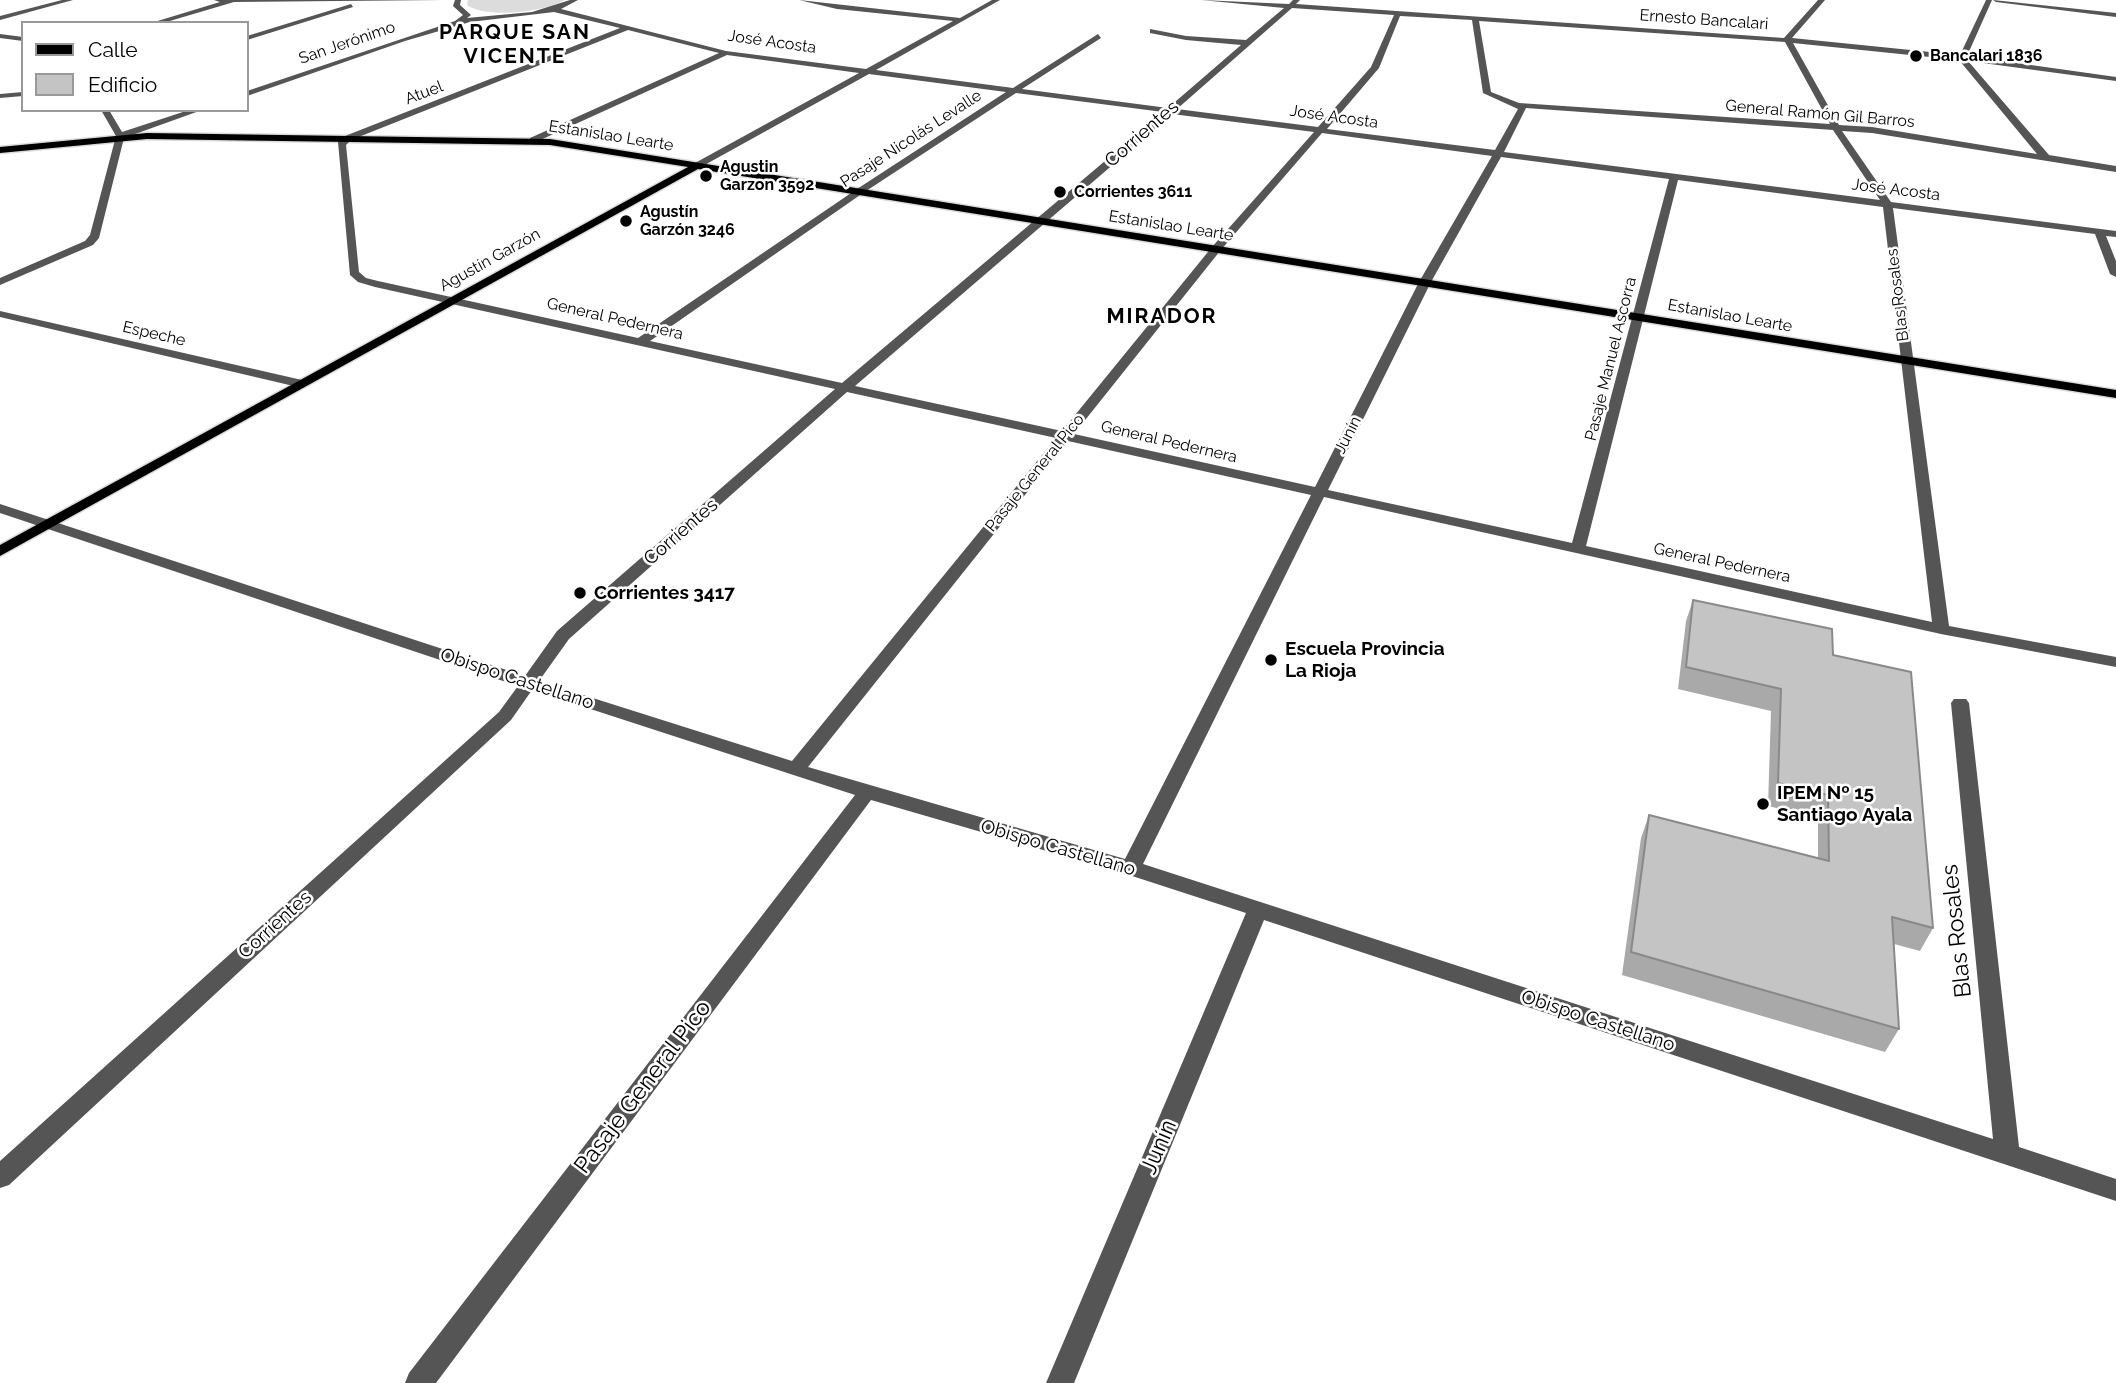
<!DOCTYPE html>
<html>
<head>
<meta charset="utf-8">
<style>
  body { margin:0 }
  #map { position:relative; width:2116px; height:1383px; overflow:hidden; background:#fff; font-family:Raleway,sans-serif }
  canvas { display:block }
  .legend { position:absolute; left:21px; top:21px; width:228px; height:91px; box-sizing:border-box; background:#fff; border:2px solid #999; margin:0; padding:9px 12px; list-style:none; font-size:21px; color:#000 }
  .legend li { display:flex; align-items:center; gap:14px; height:35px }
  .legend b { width:35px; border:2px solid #999 }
</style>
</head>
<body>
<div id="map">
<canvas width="2116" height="1383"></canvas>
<ul class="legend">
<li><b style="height:9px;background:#000"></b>Calle</li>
<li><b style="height:19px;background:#c4c4c4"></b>Edificio</li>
</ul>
</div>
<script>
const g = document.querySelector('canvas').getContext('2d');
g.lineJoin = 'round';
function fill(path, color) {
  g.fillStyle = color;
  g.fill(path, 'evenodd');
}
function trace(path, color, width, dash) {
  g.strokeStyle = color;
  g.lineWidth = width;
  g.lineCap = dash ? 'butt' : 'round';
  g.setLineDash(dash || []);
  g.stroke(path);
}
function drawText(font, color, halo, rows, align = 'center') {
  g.font = font + ' Raleway,sans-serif';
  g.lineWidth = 5;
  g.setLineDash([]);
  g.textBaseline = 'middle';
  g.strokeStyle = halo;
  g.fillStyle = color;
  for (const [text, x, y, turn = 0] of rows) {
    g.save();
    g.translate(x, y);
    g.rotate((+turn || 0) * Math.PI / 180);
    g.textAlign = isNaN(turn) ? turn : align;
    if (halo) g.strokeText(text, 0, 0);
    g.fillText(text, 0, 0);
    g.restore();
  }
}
fill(new Path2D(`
  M468,0H565C544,12 487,19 467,5Z`), '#dcdcdc');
const major = new Path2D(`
  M147,133L550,139L2116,390V398L698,169L0,556V545L688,167L550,145L147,139L0,153V147Z`);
trace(major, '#dbdbdb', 3);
fill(new Path2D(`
  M62,0H73L0,20V16Z
  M214,0H443L234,2L163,23H151L220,2Z
  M455,0H461L460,5L471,15L467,18L532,12L570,0H578L561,9L726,51L866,69L953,21L837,9L799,0L960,18L992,0H1000L876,70L1013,88L1098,34L1101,38L1022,89L1168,108L1241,45L1186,40L1150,33V29L1186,36L1246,40L1284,8L1201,0L1289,4L1293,0H1300L1296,4L1784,38L1818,0H1825L1792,38L1960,55L1986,0H1992L1967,56L2116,77V81L1968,61L2049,155L2116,166V172L1872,133L1842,131L1891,202L2116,231V237L2106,236L2116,261V277L2110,274L2095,234L1893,208L1949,626L2116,657V667L1941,634L1324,497L1143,864L1993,1139L1951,703L1954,699H1966L1969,703L2019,1147L2116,1179V1201L1264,920L1074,1383H1046L1246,913L1126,874L871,800L436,1383H405L409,1373L855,795L532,690L511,720L9,1185L0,1188V1161L499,712L518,686L0,513V504L525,676L557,631L835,389L375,287L358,282L350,275L338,142L345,136L620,28L554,12L470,22L405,41L247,96V91L455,21L463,15L453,6ZM1292,8L1394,15L1371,67L1318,127L1177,109ZM1400,16L1472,20L1483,93L1518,109L1495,150L1327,129L1379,68ZM1479,21L1785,42L1830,124L1519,103L1491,92ZM628,30L719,53L530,138V142H536L727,55L859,73L695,163V167H701L869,74L1006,92L857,189L638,338L378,281L366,278L359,272L346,145L351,140ZM1793,43L1959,60L2037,154L1872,127L1839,125ZM1016,93L1163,112L842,383L650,341L863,193ZM1526,108L1833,130L1880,200L1504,152ZM1172,114L1314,132L1212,247L1062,431L855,386ZM1322,133L1492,156L1419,282L1315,487L1074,434L1220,251ZM1501,157L1669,179L1572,543L1328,490L1431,282ZM1678,180L1883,207L1932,622L1586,546ZM847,392L1056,438L792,761L539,681L569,639ZM1068,441L1311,495L1125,859L808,767Z
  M1993,0L2116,13V17L1996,2Z
  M351,4L353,7L247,40V36Z
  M0,34L23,37V41L0,38Z
  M23,92V96L0,98V94Z
  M101,110H109L122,132L189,110H202L124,138L99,238L93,245L0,285V278L85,241L90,235L116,136Z
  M0,311L302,380L308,384L302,388L0,317Z`), '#555');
fill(major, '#000');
fill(new Path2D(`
  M1693,600L1833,655L1933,928L1920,951L1894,944L1899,1029L1885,1052L1622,975L1641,838L1649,815L1818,858V818L1768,806L1771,711L1678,689L1686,621Z`), '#a9a9a9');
const building = new Path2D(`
  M1693,600L1832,629L1833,655L1911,672L1933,928L1892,917L1899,1029L1631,952L1649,815L1829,861L1828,795L1778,783L1781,689L1686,667Z`);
fill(building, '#c4c4c4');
trace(building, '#898989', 2);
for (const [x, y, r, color] of [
  [1916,56,7,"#000"],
  [706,176,7,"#000"],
  [1060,192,7,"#000"],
  [626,221,7,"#000"],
  [580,593,7,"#000"],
  [1271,660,7,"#000"],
  [1763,804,7,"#000"]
]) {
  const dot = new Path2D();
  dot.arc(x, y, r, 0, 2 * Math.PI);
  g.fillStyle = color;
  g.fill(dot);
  trace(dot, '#fff', 2.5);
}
drawText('16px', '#000', '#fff', [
  ["Ernesto Bancalari",1704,20,4],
  ["José Acosta",772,42,8],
  ["San Jerónimo",347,43,-19],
  ["Atuel",424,93,-21],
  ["General Ramón Gil Barros",1820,114,5],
  ["José Acosta",1334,117,8],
  ["Estanislao Learte",611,136,9],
  ["Pasaje Nicolás Levalle",911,139,-33],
  ["José Acosta",1896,190,7],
  ["Estanislao Learte",1171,226,9],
  ["Agustín Garzón",490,260,-29],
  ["Blas Rosales",1898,295,-97],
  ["Estanislao Learte",1730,316,10],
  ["General Pedernera",615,319,13],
  ["Espeche",154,334,13],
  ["Pasaje Manuel Ascorra",1611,359,-76],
  ["Junín",1348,435,-63],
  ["General Pedernera",1169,442,13],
  ["Pasaje General Pico",1035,473,-51],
  ["General Pedernera",1722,563,12]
]);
drawText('bold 16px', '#000', '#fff', [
  ["Bancalari 1836",1930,56],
  ["Agustin",720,167],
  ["Garzon 3592",720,185],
  ["Corrientes 3611",1074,192],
  ["Agustín",640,212],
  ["Garzón 3246",640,230]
], 'left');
drawText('19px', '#000', '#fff', [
  ["Corrientes",1142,134,-41],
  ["Corrientes",681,532,-41],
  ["Obispo Castellano",517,679,18],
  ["Obispo Castellano",1058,848,16],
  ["Corrientes",275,925,-42],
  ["Obispo Castellano",1598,1021,18]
]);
drawText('bold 19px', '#000', '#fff', [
  ["Corrientes 3417",594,593],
  ["Escuela Provincia",1285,649],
  ["La Rioja",1285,671],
  ["IPEM Nº 15",1777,793],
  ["Santiago Ayala",1777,815]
], 'left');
g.letterSpacing = '2px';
drawText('bold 21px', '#000', '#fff', [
  ["PARQUE SAN",515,33],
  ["VICENTE",515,57],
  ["MIRADOR",1162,317]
]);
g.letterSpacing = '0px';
drawText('23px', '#000', '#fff', [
  ["Blas Rosales",1957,931,-96],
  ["Pasaje General Pico",643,1087,-53],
  ["Junín",1159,1147,-67]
]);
</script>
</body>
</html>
